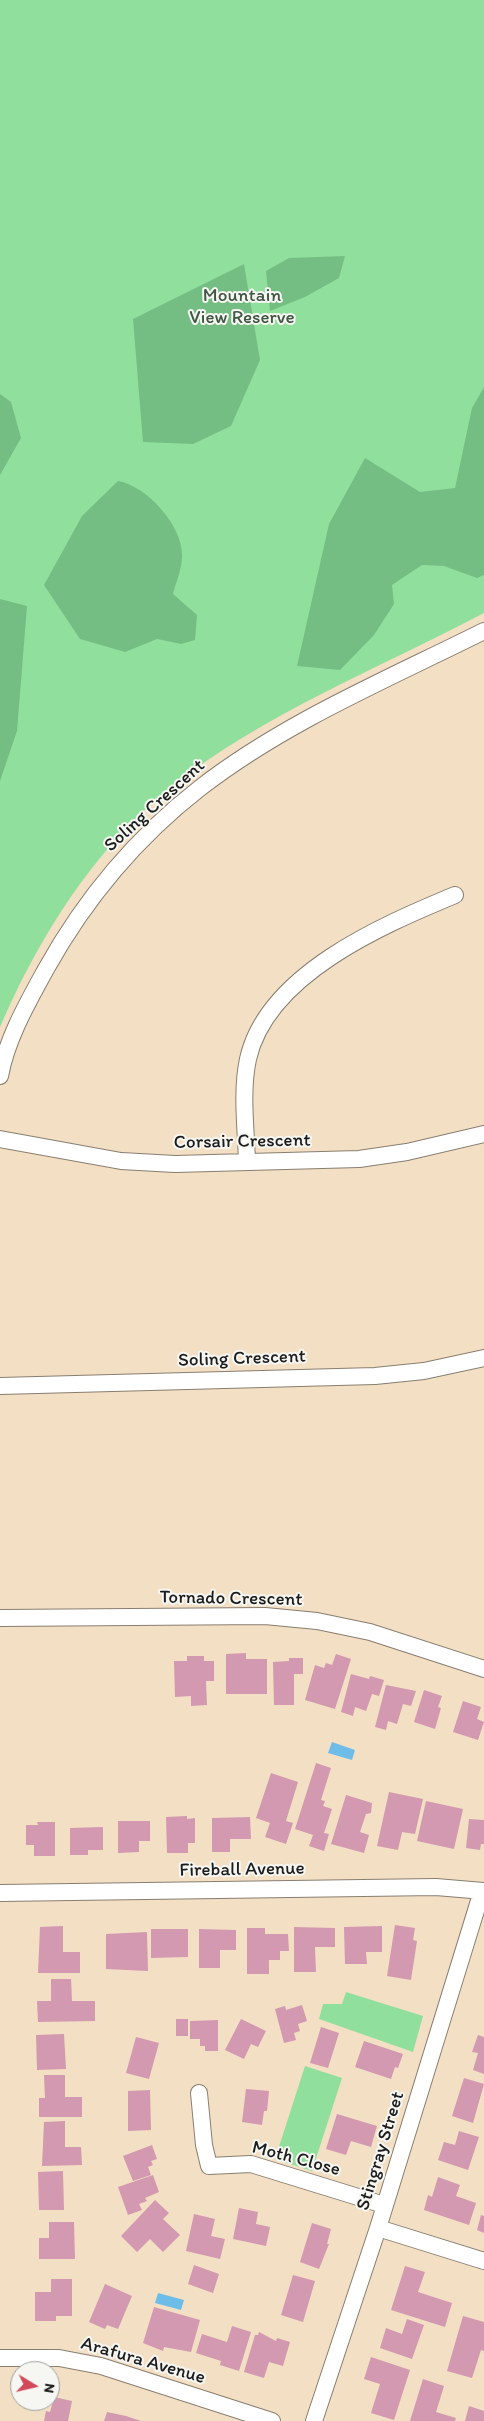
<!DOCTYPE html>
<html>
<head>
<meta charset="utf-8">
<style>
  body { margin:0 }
  #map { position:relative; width:484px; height:2421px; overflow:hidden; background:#f3dfc3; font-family:Itim,sans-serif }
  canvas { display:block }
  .north { position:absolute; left:10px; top:2361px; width:50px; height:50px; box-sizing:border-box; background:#f6f6f2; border:1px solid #9f9f9c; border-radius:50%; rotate:99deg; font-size:14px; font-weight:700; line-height:20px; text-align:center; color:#1c1c1c }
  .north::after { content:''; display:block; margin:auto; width:18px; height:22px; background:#d1495b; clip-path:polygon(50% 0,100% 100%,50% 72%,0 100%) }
</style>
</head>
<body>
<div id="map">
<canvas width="484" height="2421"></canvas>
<div class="north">N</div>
</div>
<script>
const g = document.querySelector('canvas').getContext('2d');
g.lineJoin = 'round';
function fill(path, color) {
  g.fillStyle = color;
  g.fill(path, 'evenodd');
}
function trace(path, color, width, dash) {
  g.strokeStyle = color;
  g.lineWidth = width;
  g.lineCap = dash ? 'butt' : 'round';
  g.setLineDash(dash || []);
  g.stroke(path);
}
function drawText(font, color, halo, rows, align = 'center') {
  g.font = font + ' Itim,sans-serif';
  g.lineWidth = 4;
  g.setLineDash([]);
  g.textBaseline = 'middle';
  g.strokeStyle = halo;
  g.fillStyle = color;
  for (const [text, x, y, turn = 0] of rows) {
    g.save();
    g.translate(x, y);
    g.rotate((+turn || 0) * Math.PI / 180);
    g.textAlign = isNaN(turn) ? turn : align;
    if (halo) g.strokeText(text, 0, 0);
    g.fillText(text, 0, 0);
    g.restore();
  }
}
fill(new Path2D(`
  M0,0H484V613C378,669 264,713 170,788C93,850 39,937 0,1027Z
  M346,1992L423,2016L413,2052L319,2019L323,2004H342Z
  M305,2066L342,2078L312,2171L275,2159Z`), '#91df9d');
fill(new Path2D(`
  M345,256L339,278L305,297L270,311L266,271L289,258Z
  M244,264L260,360L231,426L193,444L143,442L133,319Z
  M484,387V575L477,578L444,566L422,565L392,585L394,604L374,635L340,670L297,666L329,524L365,458L420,492L455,488L472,408Z
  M0,394L11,402L21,438L0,475Z
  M118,481C147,486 183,526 182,556C182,569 176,582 173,594L197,615L195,640L181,644L157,639L125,652L80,639L44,585L82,516Z
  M0,599L27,606L17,731L0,781Z`), '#74be84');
fill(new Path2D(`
  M332,1742L355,1750L352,1760L328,1753Z
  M158,2293L184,2300L181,2310L155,2303Z`), '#6ebde9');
fill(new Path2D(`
  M246,1653V1659H267V1694H226V1654Z
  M336,1654L351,1659L335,1709L305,1700L315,1665L324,1668L326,1663L332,1665Z
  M187,1656H204V1661H214V1681H206L207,1705L191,1706V1696L175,1697L174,1661H187Z
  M289,1658H303V1674H294V1705H274L273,1662L289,1661Z
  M351,1674L369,1679L370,1676L384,1680L379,1696L372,1694L366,1711L355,1707L353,1716L341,1712Z
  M386,1685L416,1691L411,1706L403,1704L397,1724L388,1721L386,1730L375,1727Z
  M424,1690L442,1696L438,1707L441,1708L435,1729L414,1722Z
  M463,1701L481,1707L477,1719L484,1722L478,1740L453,1732Z
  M316,1763L331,1768L321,1800L325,1801L323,1806L332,1809L324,1833L329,1834L324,1851L309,1846L313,1835L295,1829Z
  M271,1773L298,1782L286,1821L293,1823L286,1844L265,1837L270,1823L256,1818Z
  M389,1792L423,1799L415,1834L402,1832L398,1850L377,1846Z
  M346,1795L372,1803L371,1813L366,1814L360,1832L369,1835L364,1853L331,1844Z
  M426,1801L463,1809L454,1849L417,1841Z
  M187,1816V1819L195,1818V1843H188V1853H167L166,1817Z
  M250,1817L251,1839H230V1852H212V1818Z
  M469,1819L484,1820V1844H481L480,1850L466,1848Z
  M118,1821H150V1841H139V1852L118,1853Z
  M37,1822H55V1856H34V1845H26V1825H38Z
  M103,1827V1850H88V1855H70V1828Z
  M395,1925L415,1928L413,1940L417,1941L411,1980L387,1976Z
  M63,1926V1952H80V1973H38L40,1927Z
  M382,1926V1952H366L367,1964H345L344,1927Z
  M294,1927L335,1928V1947H315L316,1972H294Z
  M247,1928H265V1934H288L289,1951H280V1960H269V1974H247Z
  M151,1929H188V1957L151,1958Z
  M199,1929L236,1930V1950H220V1968H199Z
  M147,1932L148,1971L106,1969V1934Z
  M51,1979H71L72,2001H95V2021L38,2022L37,2001H51Z
  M302,2005L307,2021L298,2024L300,2031L294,2033L296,2040L284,2043L275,2009L285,2006L286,2010Z
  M176,2019H188V2036H176Z
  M241,2019L266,2031L258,2047L251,2044L244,2059L225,2050Z
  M218,2020V2051H205V2046H200V2039H190V2021Z
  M321,2027L339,2033L328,2068L310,2063Z
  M64,2034L66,2069L37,2070L36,2035Z
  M478,2035L484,2037V2074L473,2070L478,2053L472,2052Z
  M136,2037L159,2043L149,2079L126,2073Z
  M364,2041L403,2054L398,2068L395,2067L391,2079L355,2067Z
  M44,2075H65V2097H82V2117H39V2098H45Z
  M464,2078L484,2084L473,2123L452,2116Z
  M246,2089L269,2091L267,2111H264L262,2125L242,2122Z
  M150,2090L151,2130L128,2131V2091Z
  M337,2114L377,2126L371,2147L351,2141L346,2155L326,2149Z
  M65,2121V2147H81L82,2165L42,2166L44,2122Z
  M459,2131L479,2137L468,2170L438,2160L444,2142L455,2145Z
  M152,2145L157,2159L151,2161L153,2165L148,2167L151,2175L133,2181L123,2156Z
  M63,2171L64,2210H39L38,2172Z
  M153,2175L159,2192L145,2198L147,2201L139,2204L142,2210L128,2215L118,2187Z
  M438,2177L460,2185L456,2196L476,2203L469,2225L424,2210L428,2195L432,2197Z
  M155,2200L169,2213L163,2219L180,2235L163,2252L150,2239L137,2252L121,2236Z
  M239,2208L258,2212L256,2224L270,2227L266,2246L233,2239Z
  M194,2214L215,2219L211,2236L225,2239L220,2259L186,2251Z
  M481,2215L484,2216V2233L477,2230Z
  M49,2222H74L75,2259H39V2238H49Z
  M312,2223L331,2229L327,2244H329L319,2269L300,2262Z
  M194,2265L219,2274L213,2293L188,2284Z
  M405,2266L425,2272L418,2292L452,2303L445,2327L391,2310Z
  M293,2275L315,2281L303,2322L281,2315Z
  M51,2279H72V2316H56V2321H35V2292H51Z
  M105,2284L132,2296L118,2329L107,2325L105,2329L89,2322Z
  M154,2307L200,2320L191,2352L164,2347L163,2351L143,2343Z
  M463,2316L484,2322V2351L481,2350L472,2378L447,2371Z
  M407,2319L424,2325L412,2359L380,2348L386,2328L402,2334Z
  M232,2326L251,2332L239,2371L220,2365L221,2361L196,2353L202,2334L227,2342Z
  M259,2332L276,2341L277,2338L290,2342L283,2366L269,2362L264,2378L244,2372L255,2335H258Z
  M371,2357L410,2370L394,2420L371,2413L380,2384L364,2379Z
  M423,2379L444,2386L436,2412L456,2418L455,2421H410Z
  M54,2397L72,2401L68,2421H44L46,2411L50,2412Z
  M469,2406L484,2411V2421H465Z
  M107,2412L126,2416L141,2421H104Z`), '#d299b1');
const street = new Path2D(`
  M0,1076C7,1038 28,1002 46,969C85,899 137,837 200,788C285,722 388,679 484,631
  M0,1139L121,1161L175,1164L359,1159L407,1152L484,1134
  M247,1162C246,1128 241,1092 248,1059C267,974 383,925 455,895
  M0,1386L375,1376L424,1371L484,1358
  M0,1618L265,1616L317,1621L370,1632L484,1669
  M0,1893L436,1887L484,1891
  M199,2093L204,2145L209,2166L251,2164L384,2205
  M378,2228L484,2261
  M0,2358H59L101,2366L272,2421
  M314,2421L378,2228L482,1891`);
trace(street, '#887e70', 18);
trace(street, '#fff', 16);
drawText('19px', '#3f5643', '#f6f6f2', [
  ["Mountain",242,296],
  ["View Reserve",242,318]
]);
drawText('19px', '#1c1c1c', '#f6f6f2', [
  ["Soling Crescent",155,806,-42],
  ["Corsair Crescent",242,1142,-1],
  ["Soling Crescent",242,1359,-2],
  ["Tornado Crescent",231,1599,1],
  ["Fireball Avenue",242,1870,-1],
  ["Stingray Street",381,2151,-73],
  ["Moth Close",296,2159,15],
  ["Arafura Avenue",143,2361,16]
]);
</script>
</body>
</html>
